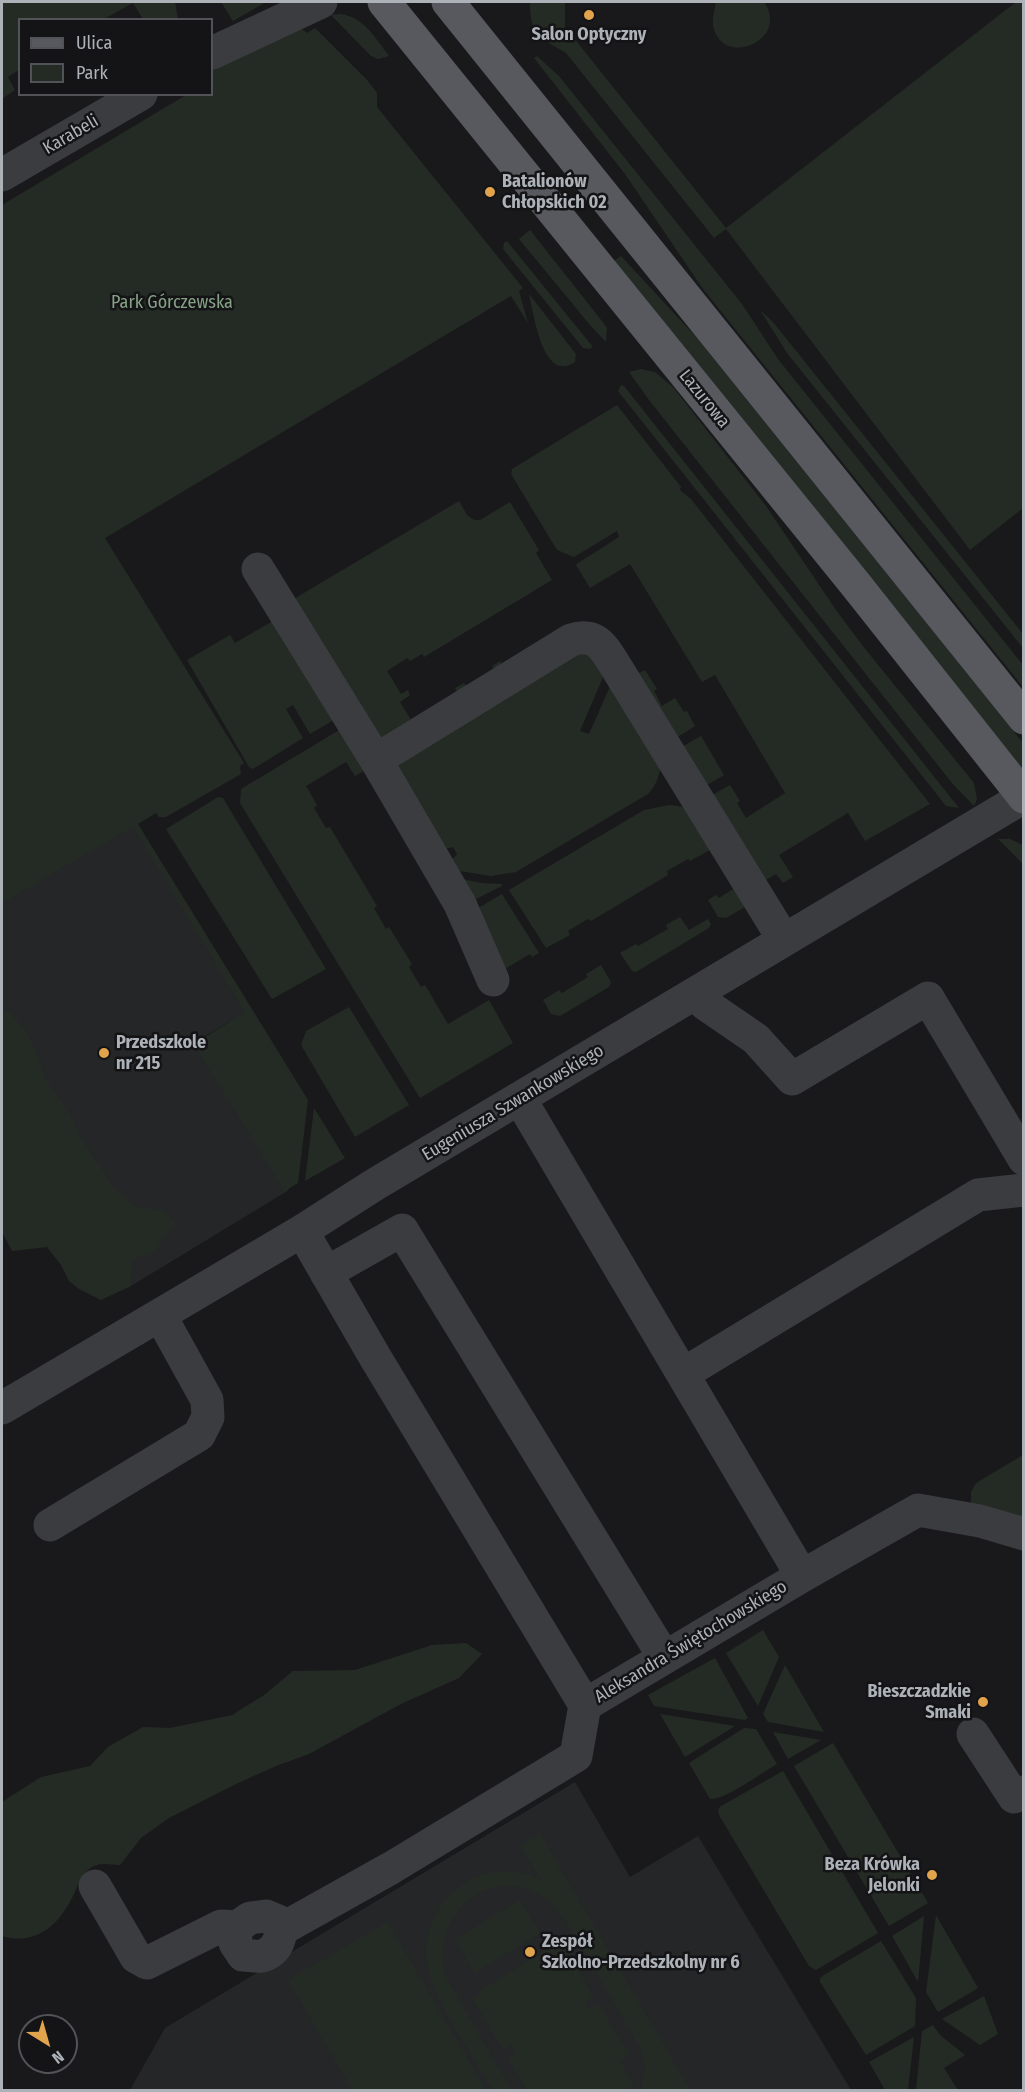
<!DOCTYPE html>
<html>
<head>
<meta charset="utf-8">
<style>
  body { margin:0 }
  #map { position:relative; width:1025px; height:2092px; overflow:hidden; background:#19191b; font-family:"Fira Sans Condensed",sans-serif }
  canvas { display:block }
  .frame { position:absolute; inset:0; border:3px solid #adb2b9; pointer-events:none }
  .legend { position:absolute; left:18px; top:18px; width:195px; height:78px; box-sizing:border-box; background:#141416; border:2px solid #515357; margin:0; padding:8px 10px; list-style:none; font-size:18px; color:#adb2b9 }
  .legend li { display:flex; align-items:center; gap:12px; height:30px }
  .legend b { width:30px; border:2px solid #515357 }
  .north { position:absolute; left:18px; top:2014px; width:60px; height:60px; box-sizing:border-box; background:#141416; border:2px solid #515357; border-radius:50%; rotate:143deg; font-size:16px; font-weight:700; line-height:24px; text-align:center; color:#adb2b9 }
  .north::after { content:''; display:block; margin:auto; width:21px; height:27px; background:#e1a34b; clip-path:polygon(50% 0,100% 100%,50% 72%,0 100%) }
</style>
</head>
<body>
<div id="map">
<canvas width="1025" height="2092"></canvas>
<div class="frame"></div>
<ul class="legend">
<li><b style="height:8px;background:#57595f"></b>Ulica</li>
<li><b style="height:16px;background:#242b24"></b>Park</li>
</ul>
<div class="north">N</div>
</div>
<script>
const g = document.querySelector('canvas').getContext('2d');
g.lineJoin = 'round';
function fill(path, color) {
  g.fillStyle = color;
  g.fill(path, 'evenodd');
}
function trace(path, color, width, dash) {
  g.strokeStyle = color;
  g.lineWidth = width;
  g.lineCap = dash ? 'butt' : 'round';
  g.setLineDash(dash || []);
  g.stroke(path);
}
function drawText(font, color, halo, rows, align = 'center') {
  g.font = font + ' "Fira Sans Condensed",sans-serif';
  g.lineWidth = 5;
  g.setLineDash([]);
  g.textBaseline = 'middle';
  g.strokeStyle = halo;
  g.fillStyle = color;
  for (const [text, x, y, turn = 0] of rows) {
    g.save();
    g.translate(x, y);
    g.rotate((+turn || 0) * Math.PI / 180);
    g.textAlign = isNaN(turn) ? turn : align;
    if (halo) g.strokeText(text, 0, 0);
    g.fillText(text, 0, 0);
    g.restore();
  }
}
fill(new Path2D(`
  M133,826L246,1012L198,1040L289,1190L131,1286L2,1066V899Z
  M575,1782L630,1877L698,1836L851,2090H130L165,2028Z`), '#252628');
fill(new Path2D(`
  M2,2H175L178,19H143L133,3L104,19L20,20L19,70L8,77L15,90L2,99Z
  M221,2H266L233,21Z
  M530,2H565V27L726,228L1016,2H1023V508L970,550L726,229L714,238L566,53C539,37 530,36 530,2Z
  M716,2H764C791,40 721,70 713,25C712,17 715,9 716,2Z
  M339,14C364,16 375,38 389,56L378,59L371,56L331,15Z
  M315,28L368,81L377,93V107L523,288L519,291L528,323L511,296L105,538L244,763L240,766L241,774L166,817H159L156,813L138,824L308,1100L298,1183L285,1191L194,1044L245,1012L133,827L2,903V205L186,95L212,94V66L302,29L307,33Z
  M537,56L559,76L742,304L778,359L1023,665V687L703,289L625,174L534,58Z
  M530,230L602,321L607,328L606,342L590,325L519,239Z
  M507,241L593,347L589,349L583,348L503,249L504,243Z
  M621,256L697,338L1023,743V770L614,261Z
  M529,294L576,354L575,362C543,384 534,315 529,294Z
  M760,310L773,322L1023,634V648L787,353Z
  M641,369L655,372L673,387L766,506L836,610L862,645L974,783L977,799L974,806L952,783L649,400L629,372Z
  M621,385L624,386L959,808L946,806L618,391Z
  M617,405L681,487L680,490L691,499L930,804L865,841L848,813L779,855L793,877L783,883L776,874L759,884L707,798L730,785L740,801L737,803L746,818L785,793L715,675L702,682L630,564L590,588L576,565L578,563L619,537L617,531L574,557L557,550L511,474L512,469Z
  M459,501L467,515L474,520H480L510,502L539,550L536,553L552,580L424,657L422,654L410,661L407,658L387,671L401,694L408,690L410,695L400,702L413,723L459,695L455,688L464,683L466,686L494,669L492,666L500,661L508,673L386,745L287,603Z
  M276,619L335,717L332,721L310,734L293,705L286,709L303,738L253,769L249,767L187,660L230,635L235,643Z
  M577,646L609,663L580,731L589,734L616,673C623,686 660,750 661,760C661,773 656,786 648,794L516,872L491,876L459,871L452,860L457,854L453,847L444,849L391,770Z
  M645,670L657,689L654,691L662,706L675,698L684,712L687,711L695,726L673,740L635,675Z
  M341,729L371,767L355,776L346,762L306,786L317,805L314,808L326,828L330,827L377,906L374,908L386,929L389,927L412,964L409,967L421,987L425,985L448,1024L489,1000L513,1043L420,1098L240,803L241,789Z
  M701,736L724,775L702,788L678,749Z
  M218,797L223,798L326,969L272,999L166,829Z
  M669,805L685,807L747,906L726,918L718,917L708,900L716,895L719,898L733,889L710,850L690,861L688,859L667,871L668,875L591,921L588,919L568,931L570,935L546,948L509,890L644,810Z
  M998,839H1010L1023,845V864Z
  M457,878L482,883L502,884V886L474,900Z
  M502,894L539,953L532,957L530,954L500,972L477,912L480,907Z
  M680,917L689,930L708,919L711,924L709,928L636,972L632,971L620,953L636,944L638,946L668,929L666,925Z
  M601,965L611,982L609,987L560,1016L551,1014L543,1000L559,990L562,993L588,977L586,974Z
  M349,1007L409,1105L355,1137L301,1045L306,1031Z
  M7,1010L25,1030L37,1054L46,1080L70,1115L81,1138L113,1187L135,1206L163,1211L175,1222L156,1250L132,1260L131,1286L101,1300L79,1289L69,1281L61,1265L47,1247L12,1251L2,1232V1013Z
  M314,1108L345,1158L305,1181Z
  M1023,1455V1527L971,1506V1492L976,1483Z
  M763,1630L779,1657L758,1706L726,1653Z
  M466,1643L482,1654L459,1678L401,1704L309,1754L276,1766L236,1784L169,1818L141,1838L120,1865C113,1865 103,1863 97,1865C82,1869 78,1886 72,1898C58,1926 35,1946 2,1936V1802L41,1777L90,1766L108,1747L143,1727L170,1728L232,1715L264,1695L293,1671L355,1670L432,1645Z
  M715,1658L748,1718L745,1720L654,1706L648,1695Z
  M785,1665L824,1732L768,1722L763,1714Z
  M660,1714L735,1726L685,1757Z
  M744,1728L756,1729L777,1764C763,1772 725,1800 710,1799L689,1763Z
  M773,1732L821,1740L788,1759Z
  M833,1743L928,1903L889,1926L794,1766Z
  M783,1771L878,1933L816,1970L809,1966L719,1815L718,1810L721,1806Z
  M540,1834L557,1863L690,2090H642L645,2068L642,2051L568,1924C558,1910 548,1897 530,1890C475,1870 428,1927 447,1979L511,2090H493C481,2071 469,2051 457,2031C436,1995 413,1957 435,1916C444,1899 457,1886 474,1878C494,1869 523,1868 541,1880L521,1846Z
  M520,1900L540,1933L475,1973L455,1939Z
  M936,1915L978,1988L938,2012L926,1992Z
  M924,1916L918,1982L892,1936Z
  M387,1922L486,2090H353L288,1980Z
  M881,1941L916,1998L915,2026L866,2055L820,1982V1978L824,1975Z
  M563,1945L594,1997L585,2002L589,2009L598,2003L629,2055L620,2061L634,2085L625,2090H527L508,2058L516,2052L512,2045L503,2050L473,1999L481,1994L479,1991L552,1947L555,1950Z
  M984,1996L998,2034L980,2045L942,2019Z
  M933,2025L940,2035L965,2055L944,2068L958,2090H916L922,2031Z
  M914,2037L908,2090H885L869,2062Z`), '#242b24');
trace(new Path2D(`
  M212,53L321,2
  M2,175L141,94
  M258,569L376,760L571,640C594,633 601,643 613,662L784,940
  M376,760L460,904L493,980
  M698,992L705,1004L756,1039L792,1079L928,998L1024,1159
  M520,1099L802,1576
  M302,1231L375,1357L585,1705
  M326,1273L402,1230L664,1657
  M683,1374L978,1195L1024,1190
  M2,1408L302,1231L374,1185L1024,797
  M50,1525L199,1435L208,1417L207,1400L160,1315
  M973,1734L1014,1797L1024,1792
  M95,1886L136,1957L147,1963L221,1926L237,1927
  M266,1916L278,1921C284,1935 278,1951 262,1956C257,1957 248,1955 243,1955L235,1943L237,1927L250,1918Z
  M282,1929L391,1868L576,1756L585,1705L802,1576L918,1510L980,1521L1024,1534`), '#3b3c40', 33);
trace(new Path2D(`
  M384,2L856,585L1024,797
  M448,2L1024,718`), '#57595f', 33);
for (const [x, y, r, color] of [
  [589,15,6,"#e1a34b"],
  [490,192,6,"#e1a34b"],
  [104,1053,6,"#e1a34b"],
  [983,1702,6,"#e1a34b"],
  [932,1875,6,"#e1a34b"],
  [530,1952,6,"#e1a34b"]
]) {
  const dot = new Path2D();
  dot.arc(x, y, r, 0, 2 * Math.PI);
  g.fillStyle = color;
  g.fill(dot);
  trace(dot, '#141416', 2);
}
drawText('bold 18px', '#adb2b9', '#141416', [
  ["Salon Optyczny",589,35,"center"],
  ["Batalionów",502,182],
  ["Chłopskich 02",502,203],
  ["Przedszkole",116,1043],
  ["nr 215",116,1064],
  ["Bieszczadzkie",971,1692,"right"],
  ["Smaki",971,1713,"right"],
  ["Beza Krówka",920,1865,"right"],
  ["Jelonki",920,1886,"right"],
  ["Zespół",542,1942],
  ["Szkolno-Przedszkolny nr 6",542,1963]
], 'left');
drawText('18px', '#adb2b9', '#141416', [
  ["Karabeli",71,135,-30],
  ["Lazurowa",704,399,51],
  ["Eugeniusza Szwankowskiego",513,1103,-31],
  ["Aleksandra Świętochowskiego",691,1642,-31]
]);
drawText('18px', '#86a286', '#141416', [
  ["Park Górczewska",172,303]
]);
</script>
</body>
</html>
